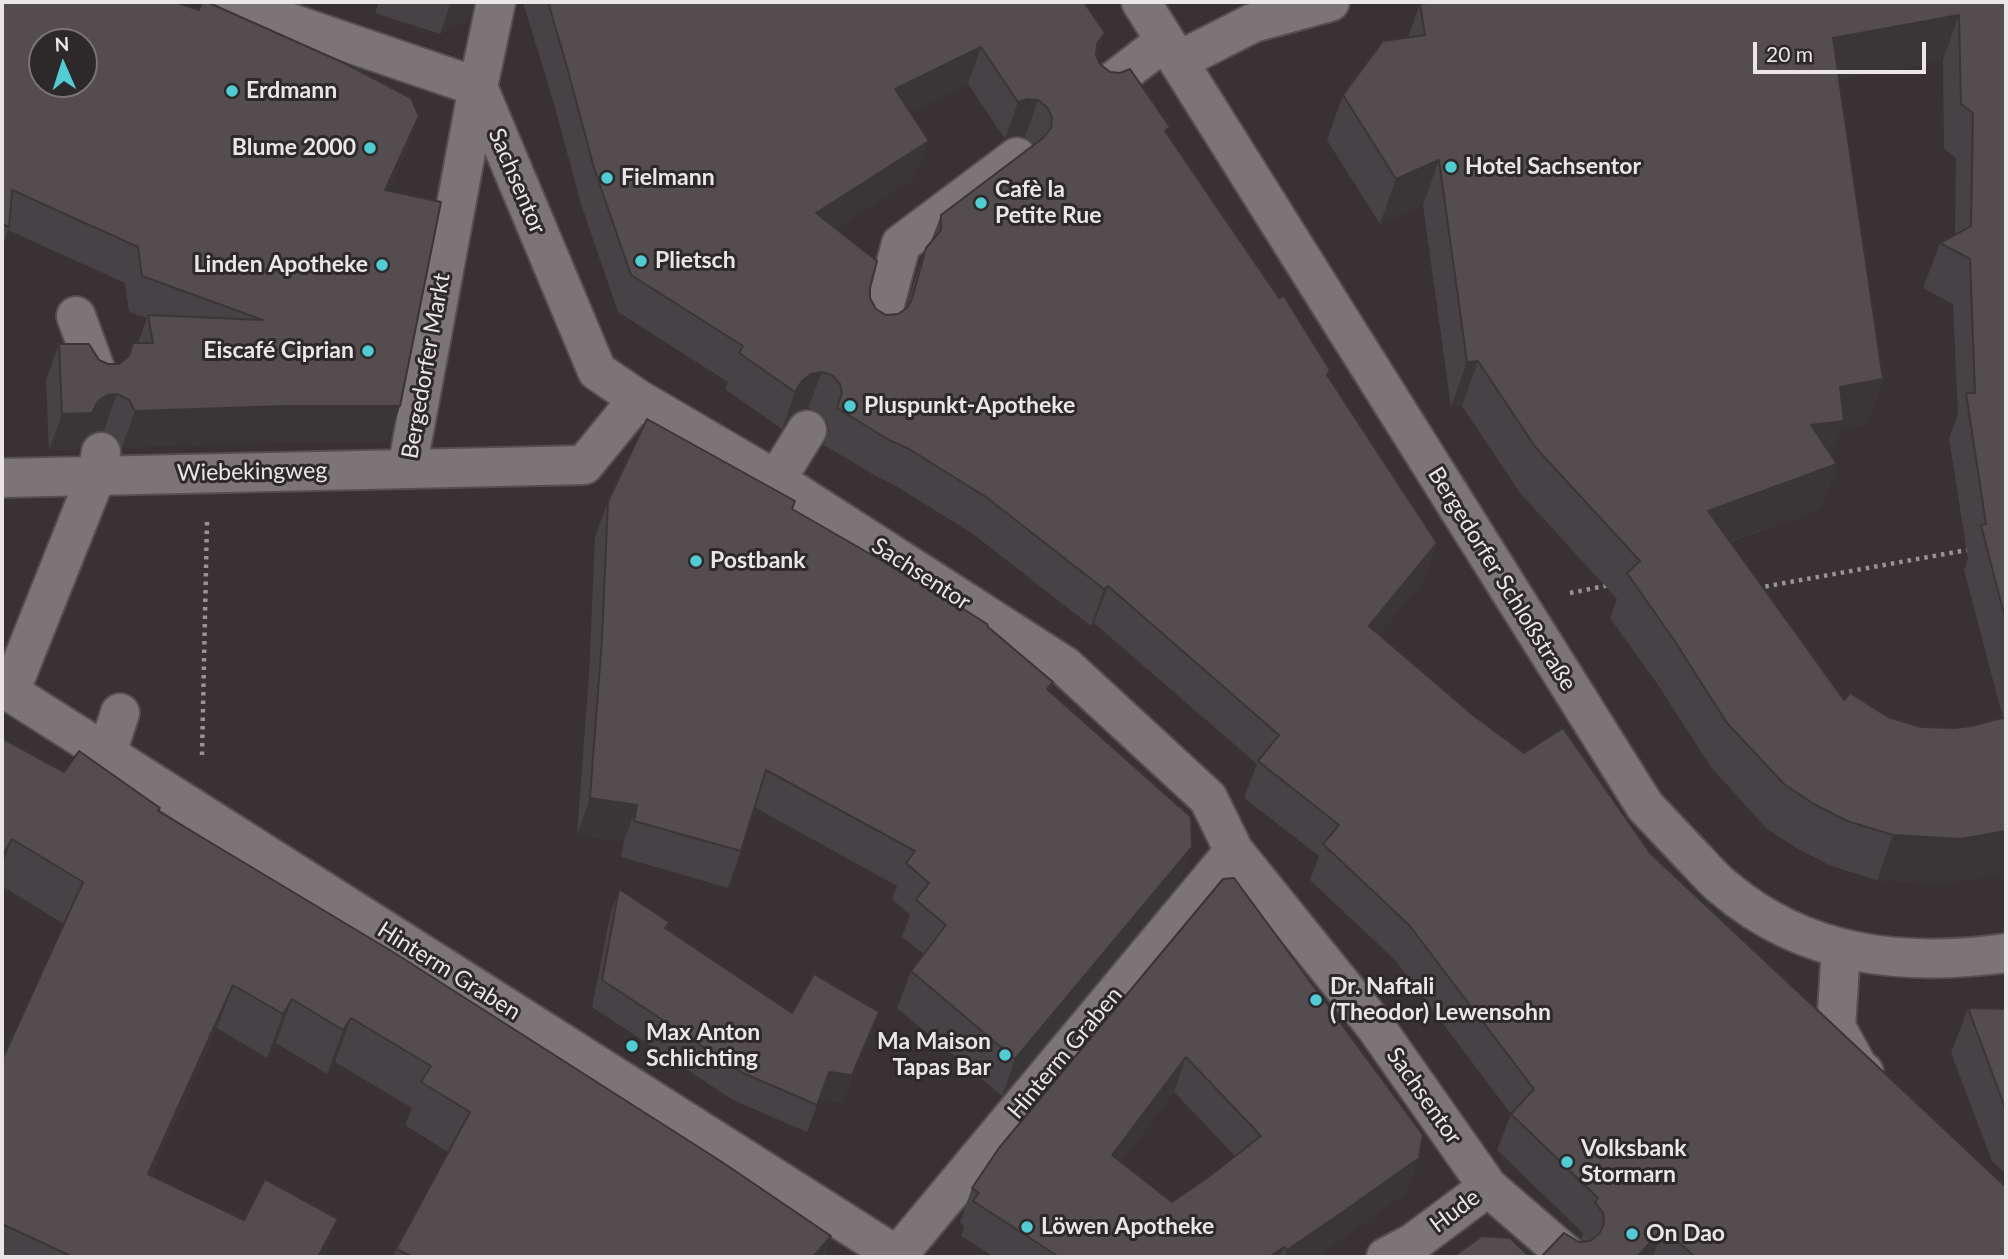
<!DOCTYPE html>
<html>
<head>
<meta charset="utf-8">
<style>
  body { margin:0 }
  #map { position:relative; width:2008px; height:1259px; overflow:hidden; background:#383234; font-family:Lato,sans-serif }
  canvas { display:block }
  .frame { position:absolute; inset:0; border:4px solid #eae6e8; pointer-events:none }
  .north { position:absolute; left:28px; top:28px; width:70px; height:70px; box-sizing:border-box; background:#2d282a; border:2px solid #797476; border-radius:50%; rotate:357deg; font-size:19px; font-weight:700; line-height:28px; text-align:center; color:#eae6e8 }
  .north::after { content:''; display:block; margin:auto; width:24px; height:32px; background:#51ccd3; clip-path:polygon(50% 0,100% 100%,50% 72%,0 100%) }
  .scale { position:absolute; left:1753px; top:42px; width:173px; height:32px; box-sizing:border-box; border:4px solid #eae6e8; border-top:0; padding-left:9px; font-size:21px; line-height:24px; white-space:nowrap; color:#eae6e8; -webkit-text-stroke:5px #2d282a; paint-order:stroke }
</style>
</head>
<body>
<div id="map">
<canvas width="2008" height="1259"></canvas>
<div class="frame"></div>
<div class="north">N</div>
<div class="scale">20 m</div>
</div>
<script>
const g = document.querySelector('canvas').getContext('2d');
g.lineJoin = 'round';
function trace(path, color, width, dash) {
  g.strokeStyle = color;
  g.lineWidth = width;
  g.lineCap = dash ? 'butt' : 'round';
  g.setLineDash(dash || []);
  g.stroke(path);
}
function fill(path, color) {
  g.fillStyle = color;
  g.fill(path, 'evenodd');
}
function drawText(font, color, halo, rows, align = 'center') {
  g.font = font + ' Lato,sans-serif';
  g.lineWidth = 6;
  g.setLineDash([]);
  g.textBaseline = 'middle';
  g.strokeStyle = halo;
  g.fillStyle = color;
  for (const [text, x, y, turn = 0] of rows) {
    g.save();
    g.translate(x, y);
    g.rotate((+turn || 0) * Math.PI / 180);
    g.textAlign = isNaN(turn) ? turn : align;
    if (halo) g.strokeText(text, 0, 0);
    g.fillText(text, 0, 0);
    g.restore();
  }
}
const minor = new Path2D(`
  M229,2L478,87L597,371L638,399L776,480L1065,666L1208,798L1234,851L1375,1026L1488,1187L1569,1257
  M496,2L478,87L407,469L584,465L638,399
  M1141,2L1645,806C1662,824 1679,842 1696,860C1705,869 1713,879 1723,887C1805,957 1903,967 2006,953
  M1178,61L1253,23L1330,2
  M1104,88L1165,41
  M76,316L99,379
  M878,330L901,244L1017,157
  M2,478L407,469
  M776,480L807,430
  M2,687L899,1257
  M10,692L97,474L101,452
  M107,753L120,713
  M1841,949L1836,1027L1859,1069L1864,1072
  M897,1256L1234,851
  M1386,1257L1413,1243L1488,1187`);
trace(minor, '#544f51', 42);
trace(new Path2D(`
  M1757,588L1967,550
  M1570,593L1610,585
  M202,755L207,522`), '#989395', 4.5, [3.5, 5]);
trace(minor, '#7c7578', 38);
fill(new Path2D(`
  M2,2L419,116L406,152L388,191L400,406L387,442H273L122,447L116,436L104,430L94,431L85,437L79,449L49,450L46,380L59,344L108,364H119L128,357L133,343H138L147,318L129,312L125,283L8,230L2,248Z
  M379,2H474L467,20L440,34L375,13Z
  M523,2H1085L1097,57L1100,64L1167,134L1330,370L1328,376L1437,543L1424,579L1379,634L1473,715L1650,853L2006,1257H1541L1579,1242L1583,1241L1581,1239L1583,1233L1497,1150L1511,1114L1396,961L1310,880L1319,856L1244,798L1257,764L1094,623L1091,626L973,534L896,486L876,476L824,445L829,430L827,420L819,412L808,408L797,410L789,418L782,429L725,389L728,382L618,312L581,204L554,104ZM968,84L1005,139L1015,135L1025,137L1035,145L941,215L931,241L926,248L913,285L906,309L898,314L886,315L876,309L870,298V288L836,228L915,178L910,112Z
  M2006,2V873L1944,884L1877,880L1831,866L1798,849L1767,829L1711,767L1658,685L1610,618L1617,599L1520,493L1462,406L1451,407L1423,205L1380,224L1327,140L1343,95L1408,37L1420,4ZM1943,60L1944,149L1956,158L1955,234L1940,243L1923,288L1953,304L1958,415L1949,438L1968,559L1964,570L2003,718L1971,726L1955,728L1921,727L1888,717L1844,700L1730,542L1821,509L1837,464L1831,456L1841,429L1867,424L1883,379L1839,79Z
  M608,501H795L792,509L988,627L1053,682L1049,691L1192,847L1179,883L1002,1096L897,1008L911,971L924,954L902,937L910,915L892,899L897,886L754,807L741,851L728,888L621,857L624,841L577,835L589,675L595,537Z
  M2,738L64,772L160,808L159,811L831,1236L824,1257H393L396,1249L448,1152L405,1125L412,1108L335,1062L327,1074L276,1043L267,1058L217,1028L151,1176L324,1257H2V1060L64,924L2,886Z
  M1223,879L1407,1192L1315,1257H994L961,1236L964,1226L960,1222L972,1188ZM1174,1092L1235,1156L1207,1178L1172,1202L1121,1162Z
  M619,889L669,922L667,928L792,1013L869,1039L842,1102L820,1099L807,1132L733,1100L592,1007L610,916Z
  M1968,1008L2006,1009V1174L1992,1161L1951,1053Z`), '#474245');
fill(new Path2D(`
  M451,2H474L467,20L440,34Z
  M1959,15L1943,60L1817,83L1833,38Z
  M1105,33L1092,70L1097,44Z
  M981,47L968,84L881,126L895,89Z
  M1028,99L1038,100L1025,137L1015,135L1005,139L1018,102Z
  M419,116L406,152L372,226L385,190Z
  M929,141L915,178L803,250L816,213Z
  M1439,160L1423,205L1380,224L1396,179Z
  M1478,361L1462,406L1451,407L1467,362Z
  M822,372L808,408L797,410L789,418L782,429L795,392L802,381L811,374Z
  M1883,379L1867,424L1841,429L1828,466L1811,425L1840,387Z
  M117,394L104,430L94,431L85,437L79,449L49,450L62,414L98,401L107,395Z
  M286,406H400L387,442H273L122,447L135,411Z
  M1837,464L1821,509L1691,555L1708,511Z
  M1437,543L1424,579L1356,662L1369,626Z
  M1108,586L1094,623L1091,626L1104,589Z
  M590,798L637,805L624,841L577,835Z
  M2006,831V873L1944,884L1877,880L1893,835Z
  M12,839L2,866V856Z
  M1192,847L1179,883L1002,1096L1015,1059Z
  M233,985L217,1028L132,1218L148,1174Z
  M292,999L276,1043L267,1058L283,1014Z
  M879,1012L869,1039L842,1102L820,1099L807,1132L829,1072Z
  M351,1018L335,1062L327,1074L343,1030Z
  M1186,1057L1174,1092L1100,1190L1112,1155Z
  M1419,1158L1407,1192L1315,1257H1284L1287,1250Z
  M338,1219L324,1257H318Z
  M1663,1228L1653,1257H1637Z
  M831,1236L824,1257H813Z
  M1284,1247L1280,1257H1269Z`), '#3a3638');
const building = new Path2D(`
  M2,2H175L199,10L202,2H207L344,63L411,98L419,116L385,190L441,202L400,406H286L135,411L129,400L117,394L107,395L98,401L92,413L62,414L59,344H89L99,360L108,364H119L129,356L133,343H153L148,315L263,320L142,276L138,247L12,190L9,227L2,224ZM42,42H84V84H42Z
  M548,2H1084L1105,33L1097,44L1096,55L1100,64L1110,72L1120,73L1130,69L1170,127L1165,131L1279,298L1284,296L1330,370L1327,375L1437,543L1369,626L1473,715L1524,753L1563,728L1650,853L2006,1187V1257H1695L1663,1228L1637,1257H1541L1564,1233L1579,1242L1590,1241L1599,1234L1604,1224L1603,1213L1595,1202L1598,1198L1511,1114L1534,1089L1409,925L1323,844L1339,825L1258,761L1279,735L1108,586L1104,589L986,497L909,449L889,440L837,408L842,393L840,384L832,375L822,372L811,374L802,381L795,392L739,353L743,346L631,275L594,168L567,67ZM981,47L1018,102L1028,99L1038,100L1047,107L1052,117L1051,128L1043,138L941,215V230L926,248L912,299L907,308L898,314L886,315L876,309L870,298V288L877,261L816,213L929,141L895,89Z
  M1436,2H2006V622L1981,525L1986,524L1966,393H1975L1970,259L1940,243L1971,226L1973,113L1961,104L1959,15L1833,38L1883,379L1840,387L1844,421L1811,425L1837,464L1708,511L1844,700L1850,693L1888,717L1921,727L1955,728L1971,726L2006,717V831L1960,839L1893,835L1847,821L1814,804L1784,784L1727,723L1674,640L1627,573L1640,561L1536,448L1478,361L1467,362L1439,160L1396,179L1343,95L1383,41L1425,35L1420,4Z
  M647,419L795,501L792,509L898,570H902L987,624L988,627L1053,682L1047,689L1191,817L1192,847L1015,1059L911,971L946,925L916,900L929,883L906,863L915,851L766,770L741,851L634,821L637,805L590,798L602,639L608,501Z
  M2,738L64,772L79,751L160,808L158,811L393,952L722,1162L831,1236L813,1257H413L396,1249L470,1112L421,1082L431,1066L351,1018L343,1030L292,999L283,1014L233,985L148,1174L244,1220L265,1179L338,1219L318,1257H73L2,1224V1060L83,882L12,839L2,856Z
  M1234,878L1423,1135L1419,1158L1337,1216L1287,1250L1284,1247L1269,1257H1059L973,1201L979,1193L972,1188L999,1148L1223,879ZM1186,1057L1261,1136L1207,1178L1172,1202L1112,1155Z
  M619,889L669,922L665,928L792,1013L814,974L879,1012L852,1075L829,1072L817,1105L743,1073L602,980Z
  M1968,1008L2006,1009V1110Z
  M1482,1236L1510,1238L1530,1257H1453Z`);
fill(building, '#534d50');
trace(building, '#3a3638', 2);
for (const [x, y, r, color] of [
  [232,91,7,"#51ccd3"],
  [370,148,7,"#51ccd3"],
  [1451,167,7,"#51ccd3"],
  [607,178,7,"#51ccd3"],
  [981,203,7,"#51ccd3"],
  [641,261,7,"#51ccd3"],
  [382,265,7,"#51ccd3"],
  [368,351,7,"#51ccd3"],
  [850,406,7,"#51ccd3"],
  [696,561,7,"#51ccd3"],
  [1316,1000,7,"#51ccd3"],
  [632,1046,7,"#51ccd3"],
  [1005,1055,7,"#51ccd3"],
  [1567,1162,7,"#51ccd3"],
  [1027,1227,7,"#51ccd3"],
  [1632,1234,7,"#51ccd3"]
]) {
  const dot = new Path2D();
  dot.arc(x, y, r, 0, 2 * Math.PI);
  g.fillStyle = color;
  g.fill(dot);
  trace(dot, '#2d282a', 2.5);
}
drawText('bold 23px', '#eae6e8', '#2d282a', [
  ["Erdmann",246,91],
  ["Blume 2000",356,148,"right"],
  ["Hotel Sachsentor",1465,167],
  ["Fielmann",621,178],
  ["Cafè la",995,190],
  ["Petite Rue",995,216],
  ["Plietsch",655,261],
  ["Linden Apotheke",368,265,"right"],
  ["Eiscafé Ciprian",354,351,"right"],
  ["Pluspunkt-Apotheke",864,406],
  ["Postbank",710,561],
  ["Dr. Naftali",1330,987],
  ["(Theodor) Lewensohn",1330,1013],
  ["Max Anton",646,1033],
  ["Schlichting",646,1059],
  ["Ma Maison",991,1042,"right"],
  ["Tapas Bar",991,1068,"right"],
  ["Volksbank",1581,1149],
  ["Stormarn",1581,1175],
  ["Löwen Apotheke",1041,1227],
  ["On Dao",1646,1234]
], 'left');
drawText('23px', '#eae6e8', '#2d282a', [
  ["Sachsentor",517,181,67],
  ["Bergedorfer Markt",426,366,-80],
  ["Wiebekingweg",252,472,-1],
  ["Sachsentor",921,574,33],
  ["Bergedorfer Schloßstraße",1502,579,58],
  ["Hinterm Graben",449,971,32],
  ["Hinterm Graben",1065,1053,-50],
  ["Sachsentor",1424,1096,55],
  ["Hude",1455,1211,-37]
]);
</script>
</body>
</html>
